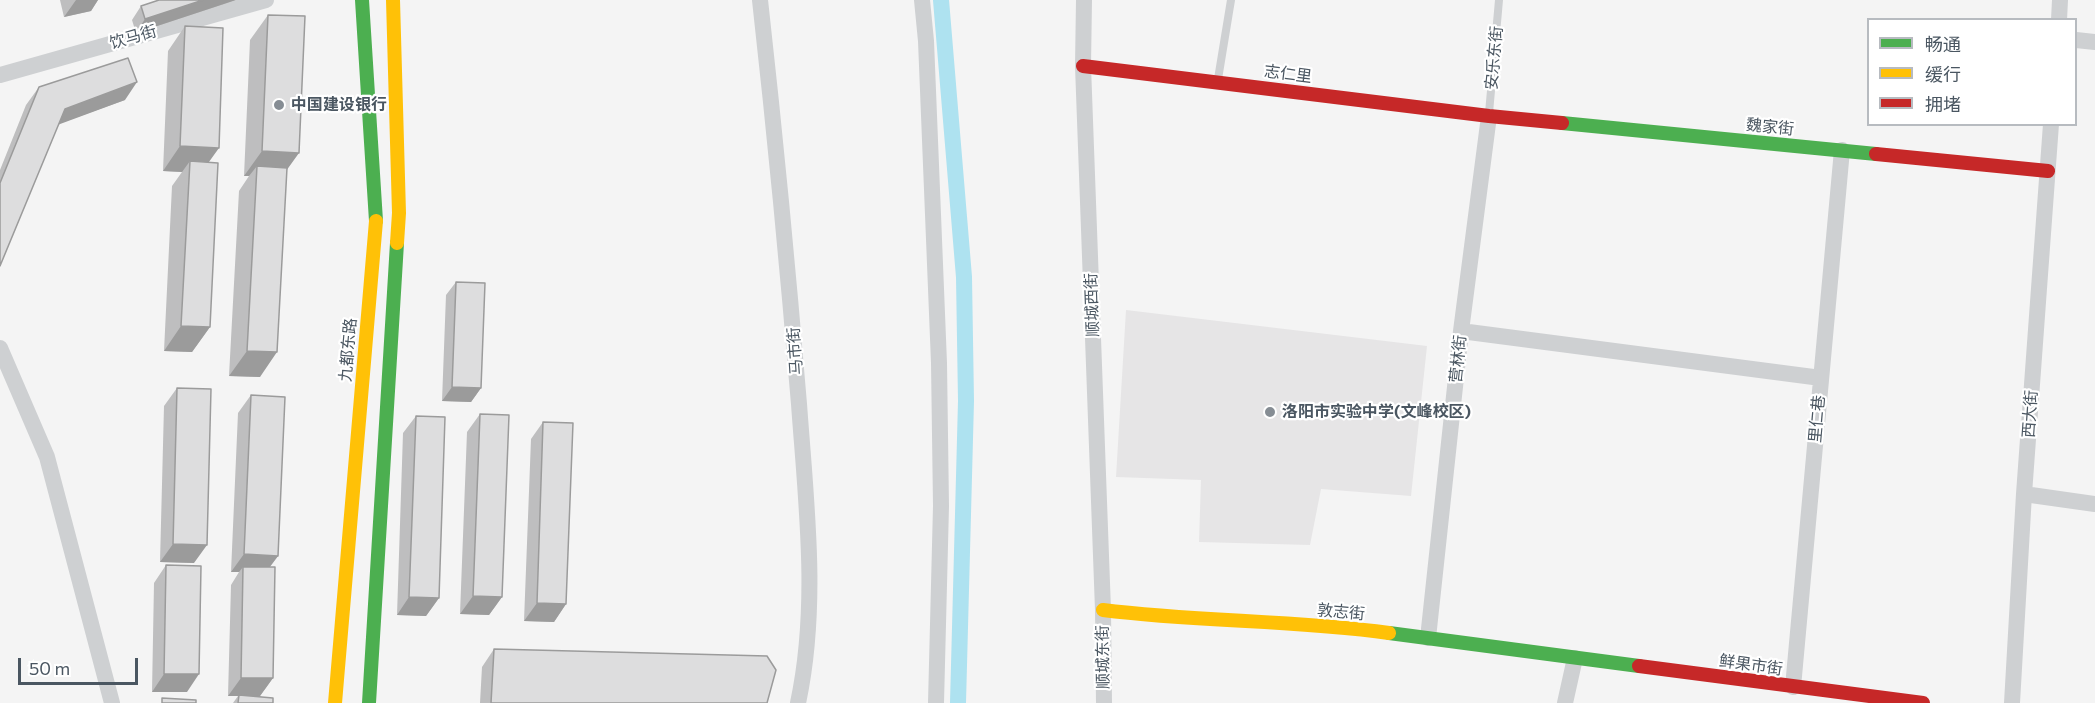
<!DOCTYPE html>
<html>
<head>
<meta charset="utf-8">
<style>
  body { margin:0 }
  #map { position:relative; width:2095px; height:703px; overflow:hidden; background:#f4f4f4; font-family:Commissioner,"Noto Sans SC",sans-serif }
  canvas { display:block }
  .legend { position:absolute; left:1867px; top:18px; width:210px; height:108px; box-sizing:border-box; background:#fff; border:2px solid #b7bbc0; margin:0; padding:8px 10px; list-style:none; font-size:18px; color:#4a5661 }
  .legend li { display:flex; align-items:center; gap:12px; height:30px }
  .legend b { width:30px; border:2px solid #b7bbc0 }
  .scale { position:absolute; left:18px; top:658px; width:120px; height:27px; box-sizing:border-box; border:3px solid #4a5661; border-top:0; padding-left:8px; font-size:18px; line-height:21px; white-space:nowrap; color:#4a5661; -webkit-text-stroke:4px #fff; paint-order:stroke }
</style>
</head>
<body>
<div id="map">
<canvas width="2095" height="703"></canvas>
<ul class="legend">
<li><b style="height:8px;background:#4caf50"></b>畅通</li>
<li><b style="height:8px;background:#ffc107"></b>缓行</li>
<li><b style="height:8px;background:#c62828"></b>拥堵</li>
</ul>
<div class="scale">50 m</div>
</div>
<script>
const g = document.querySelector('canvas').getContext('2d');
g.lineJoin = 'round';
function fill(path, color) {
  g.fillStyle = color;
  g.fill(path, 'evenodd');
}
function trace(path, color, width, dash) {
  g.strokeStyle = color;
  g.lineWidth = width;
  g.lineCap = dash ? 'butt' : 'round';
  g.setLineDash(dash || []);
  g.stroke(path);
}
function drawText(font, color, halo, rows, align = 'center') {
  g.font = font + ' Commissioner,"Noto Sans SC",sans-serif';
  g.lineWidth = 4.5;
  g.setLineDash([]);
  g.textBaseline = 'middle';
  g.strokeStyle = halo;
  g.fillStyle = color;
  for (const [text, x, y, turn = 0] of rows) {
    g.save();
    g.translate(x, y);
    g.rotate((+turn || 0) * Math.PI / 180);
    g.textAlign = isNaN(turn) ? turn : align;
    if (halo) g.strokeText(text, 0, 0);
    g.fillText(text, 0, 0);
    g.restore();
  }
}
fill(new Path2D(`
  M1126,310L1427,346L1411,496L1321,489L1310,545L1199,542L1201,480L1116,477Z`), '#e6e5e6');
trace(new Path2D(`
  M941,0L964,277L966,401L958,703`), '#aee2f0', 16);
trace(new Path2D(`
  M1218,79L1231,0
  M1489,113L1499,0`), '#ced0d2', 8);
trace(new Path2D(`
  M760,0C775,134 788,269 799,404C806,502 819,605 798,703
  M922,0L926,41L939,363L941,506L936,703
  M1084,0L1083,66L1103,610L1104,703
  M2059,20L2060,0
  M2076,40L2095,42
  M0,75L266,0
  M1461,331L1821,378
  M0,348L47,457L112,703
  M2024,494L2095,504
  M1428,638L1461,331L1489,116
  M1793,687L1842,150
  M1565,703L1575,658
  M2012,703L2024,494L2051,124`), '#ced0d2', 16);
trace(new Path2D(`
  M362,0L376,221
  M1562,123L1876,154
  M1389,633L1639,666
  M369,703L397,243`), '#4caf50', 14);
trace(new Path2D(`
  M393,0L399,213L397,243
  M1103,610C1198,622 1294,620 1389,633
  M335,703L376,221`), '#ffc107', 14);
trace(new Path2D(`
  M1083,66L1489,116L1562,123
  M1876,154L2048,171
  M1639,666L1923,703`), '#c62828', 14);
fill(new Path2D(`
  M60,0H98L91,11L64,17Z
  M159,0H236L136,33L132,20L141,6Z
  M268,15L287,169L260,377L229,376L239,191L249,176H244L250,40Z
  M185,26L208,162L210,327L192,352L164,351L172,186L182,172L163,171L168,51Z
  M39,87L125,100L58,124L0,266V170L26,105Z
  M456,282L481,388L471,402L442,401L446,295Z
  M177,388L194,563L160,562L164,406Z
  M251,395L278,556L270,567L273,678L260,696L273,703H233L238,696H228L231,585L239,572H231L238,413Z
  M480,414L502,597L489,615L460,614L467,432Z
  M416,416L439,598L426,616L397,615L403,433Z
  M543,422L566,604L554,622L524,621L531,439Z
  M166,565L187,692H152L154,583Z
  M494,649L767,703H480L482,667Z`), '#bebebf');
fill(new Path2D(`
  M76,0H98L91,11L64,17Z
  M203,0H236L136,33L145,19Z
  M137,82L125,100L52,127L65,109Z
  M180,146L219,148L201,173L190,161L182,172L163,171Z
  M262,151L299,153L281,178L257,166L249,176H244Z
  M181,326L210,327L192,352L164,351Z
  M247,351L277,352L260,377L229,376Z
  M452,387L481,388L471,402L442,401Z
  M173,544L207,545L194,563L160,562Z
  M244,554L278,556L265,573L243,567L239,572H231Z
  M473,596L502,597L489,615L460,614Z
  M409,597L439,598L426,616L397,615Z
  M537,603L566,604L554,622L524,621Z
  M164,674H199L187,692H152Z
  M241,678H273L260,696H228Z`), '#9b9b9b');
const building = new Path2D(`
  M159,0H203L145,19L141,6Z
  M268,15L305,16L299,153L262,151Z
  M185,26L223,28L219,148L180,146Z
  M128,58L137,82L65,109L0,266V183L39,87Z
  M190,161L218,163L210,327L181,326Z
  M257,166L287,168L277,352L247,351Z
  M456,282L485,283L481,388L452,387Z
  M177,388L211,389L207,545L173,544Z
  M251,395L285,397L278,556L244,554Z
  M480,414L509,415L502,597L473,596Z
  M416,416L445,417L439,598L409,597Z
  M543,422L573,423L566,604L537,603Z
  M166,565L201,566L199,674H164Z
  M243,567H275L273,678H241Z
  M494,649L767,656L776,670L767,703H491Z
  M239,695L273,698V703H238Z
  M162,698L196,700V703H162Z`);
fill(building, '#ddddde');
trace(building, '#9b9b9b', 1.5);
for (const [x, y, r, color] of [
  [279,105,6,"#868d94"],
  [1270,412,6,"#868d94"]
]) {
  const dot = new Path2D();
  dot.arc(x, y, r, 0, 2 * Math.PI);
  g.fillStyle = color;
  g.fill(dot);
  trace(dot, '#fff', 2);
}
drawText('16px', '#4a5661', '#fff', [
  ["饮马街",133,37,-16],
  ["安乐东街",1494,58,-85],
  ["志仁里",1288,74,7],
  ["魏家街",1770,127,6],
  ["顺城西街",1092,305,-92],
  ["九都东路",348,350,-85],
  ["马市街",795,351,-94],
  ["营林街",1458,359,-84],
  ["西大街",2030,414,-86],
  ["里仁巷",1817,419,-85],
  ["敦志街",1341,612,5],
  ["顺城东街",1103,657,-91],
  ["鲜果市街",1751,665,8]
]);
drawText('bold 16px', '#4a5661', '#fff', [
  ["中国建设银行",291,105],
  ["洛阳市实验中学(文峰校区)",1282,412]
], 'left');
</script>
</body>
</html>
